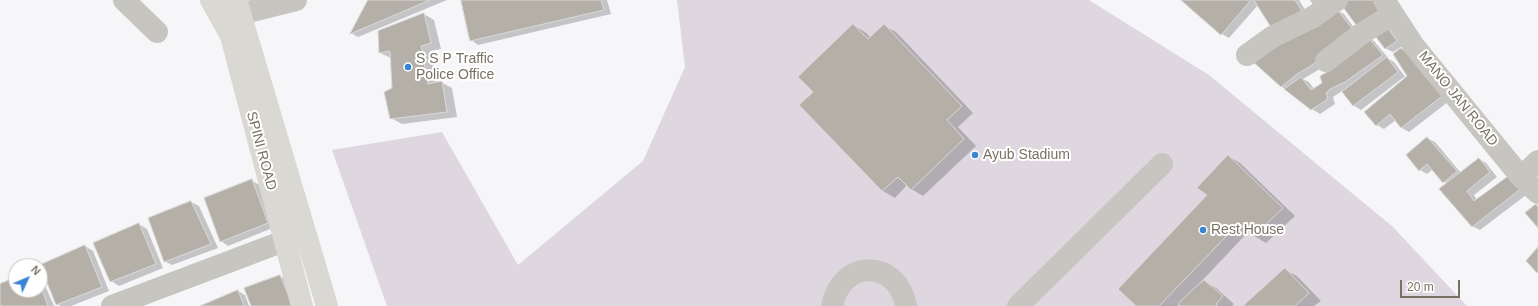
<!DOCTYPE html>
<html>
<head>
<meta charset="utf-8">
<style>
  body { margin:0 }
  #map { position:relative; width:1538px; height:306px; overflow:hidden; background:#f6f6f8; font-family:Arial,sans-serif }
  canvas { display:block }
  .north { position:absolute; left:8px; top:258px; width:40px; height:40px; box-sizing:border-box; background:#fff; border:1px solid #c9c7c0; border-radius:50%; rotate:46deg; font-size:11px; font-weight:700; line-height:16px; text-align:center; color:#787261 }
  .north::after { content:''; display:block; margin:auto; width:14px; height:18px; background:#3885d5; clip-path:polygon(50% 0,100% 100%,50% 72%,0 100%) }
  .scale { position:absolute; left:1400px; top:280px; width:60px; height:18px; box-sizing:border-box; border:2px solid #787261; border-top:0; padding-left:5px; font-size:12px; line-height:14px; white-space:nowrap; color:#787261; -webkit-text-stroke:3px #fff; paint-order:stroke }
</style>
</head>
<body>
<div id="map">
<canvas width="1538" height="306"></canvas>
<div class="north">N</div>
<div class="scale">20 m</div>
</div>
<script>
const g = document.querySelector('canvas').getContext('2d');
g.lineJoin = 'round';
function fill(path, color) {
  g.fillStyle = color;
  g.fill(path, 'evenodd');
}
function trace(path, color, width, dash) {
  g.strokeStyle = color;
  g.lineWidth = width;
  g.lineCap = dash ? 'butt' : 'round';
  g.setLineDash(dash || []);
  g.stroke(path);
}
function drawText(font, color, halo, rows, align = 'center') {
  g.font = font + ' Arial,sans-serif';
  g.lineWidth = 4;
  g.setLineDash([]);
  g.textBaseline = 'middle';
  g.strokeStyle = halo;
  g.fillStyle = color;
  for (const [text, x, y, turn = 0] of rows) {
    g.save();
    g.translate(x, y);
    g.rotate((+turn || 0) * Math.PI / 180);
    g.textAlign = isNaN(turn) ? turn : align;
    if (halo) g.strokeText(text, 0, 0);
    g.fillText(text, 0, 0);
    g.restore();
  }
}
fill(new Path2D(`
  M677,0H1089L1209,75L1393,227L1467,306H387L332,150L442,132L518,265L643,161L685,67Z`), '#ded7df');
fill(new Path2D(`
  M370,0H447L358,37L351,33Z
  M462,0H607L611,14L478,45L471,40Z
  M1182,0H1299L1310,18L1258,5L1229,38L1222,34Z
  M1310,0H1382L1342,4L1335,9L1344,14L1361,37H1366L1374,41L1389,59L1394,62L1406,78L1453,98L1409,132L1402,128L1396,120L1384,129L1377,125L1405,79L1404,77L1361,110L1353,105L1342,91L1333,97L1335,104L1320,114L1312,109L1281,86L1317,11ZM1330,63L1333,69L1323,84L1314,89L1309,82L1303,79Z
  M424,14L434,20L441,49L430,51L437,83L441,82L452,88L457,117L402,124L391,118L394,88L391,58L380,53L379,31Z
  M853,25L865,32L871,38L884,26L896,32L973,113L958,127L976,146L923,196L911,189L907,185L895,198L883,191L801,105L814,92Z
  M1385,25L1393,30L1404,45L1393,52L1385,48Z
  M1427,138L1435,142L1461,173L1479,159L1486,163L1497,177L1474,195L1477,200L1511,175L1530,192L1480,230L1472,226L1447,184L1433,169L1427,174L1420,170Z
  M1228,156L1240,163L1295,216L1266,243L1254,236L1249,231L1199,284L1200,285L1204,281L1216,288L1234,304L1232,306H1181L1179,304L1178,306H1137L1208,195Z
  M252,181L260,185L275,227L228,246L221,241Z
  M191,202L199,206L218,248L172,265L164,261Z
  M139,224L147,229L163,268L119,286L111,281Z
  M85,246L93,251L109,291L71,306H61L57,304Z
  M1285,270L1297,276L1321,301L1314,306H1245Z
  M40,274L54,306H0V285L16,278V290H40Z
  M280,276L288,280L299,306H252Z
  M238,291L245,295L249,306H203Z`), '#0003');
const building = new Path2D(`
  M368,0H430L350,34Z
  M461,0H601L604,10L470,41Z
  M1181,0H1251L1221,35Z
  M1254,0H1295L1303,13L1273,30Z
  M1345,0H1378L1387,13L1359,29L1340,3Z
  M1336,8L1355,32L1327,56L1297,74L1281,87L1250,59Z
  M424,13L431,43L421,46L428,84L442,81L447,112L390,119L384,92L392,88L390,51L379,53L378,31Z
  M853,24L868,39L884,24L962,106L947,120L964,139L911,190L898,177L882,191L799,105L813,92L798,77Z
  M1385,24L1397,41L1385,49L1372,32Z
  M1366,35L1383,55L1345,82L1330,89L1326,93L1328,99L1311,110L1284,89L1301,77L1311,90L1322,83L1320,76L1332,69Z
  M1401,48L1423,64L1446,93L1401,128L1390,114L1376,126L1364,112L1407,76L1393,54Z
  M1387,57L1398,72L1353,106L1342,92Z
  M1427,137L1457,171L1443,183L1427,164L1419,171L1406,155Z
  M1228,155L1283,208L1253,237L1239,223L1159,306H1136L1118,289L1207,195L1197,188Z
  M1479,158L1490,172L1467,191L1474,201L1511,174L1523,187L1472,227L1439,189Z
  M252,179L268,223L220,242L204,198Z
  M191,201L211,244L164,262L148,218Z
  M1536,204L1538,207V228L1525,213Z
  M139,223L156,264L110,282L93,243Z
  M85,245L102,287L56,305L40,265Z
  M1538,247V272L1537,273L1526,261Z
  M1285,268L1309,293L1295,306H1243Z
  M280,275L293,306H251L244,288Z
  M16,277V290H40V285L48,306H0V284Z
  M1204,280L1223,296L1216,304L1218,306H1180L1178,304Z
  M238,290L244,306H200Z`);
fill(building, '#b4b0a8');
trace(building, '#d9d8da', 1);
trace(new Path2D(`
  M124,0L157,32
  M1384,0L1414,46L1521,177L1538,193
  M240,14L296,0
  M1247,55L1272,37L1313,17L1337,0
  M1326,61L1361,34L1393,14
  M1521,177L1538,161
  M112,306L284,241
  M832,306C841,258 898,259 906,306
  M1018,306L1162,164`), '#c7c5c0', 22);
trace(new Path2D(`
  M211,0L231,36L302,306
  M234,0L237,3L327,306`), '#d9d8d2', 22);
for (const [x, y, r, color] of [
  [408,67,4,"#3885d5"],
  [975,155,4,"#3885d5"],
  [1203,230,4,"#3885d5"]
]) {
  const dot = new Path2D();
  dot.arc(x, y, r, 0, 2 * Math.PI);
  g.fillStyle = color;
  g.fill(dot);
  trace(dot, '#fff', 1.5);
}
drawText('14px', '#787261', '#fff', [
  ["S S P Traffic",416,59],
  ["Police Office",416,75],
  ["Ayub Stadium",983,155],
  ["Rest House",1211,230]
], 'left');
drawText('14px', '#787261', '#fff', [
  ["MANO JAN ROAD",1458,99,51],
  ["SPINI ROAD",261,151,75]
]);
</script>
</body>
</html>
